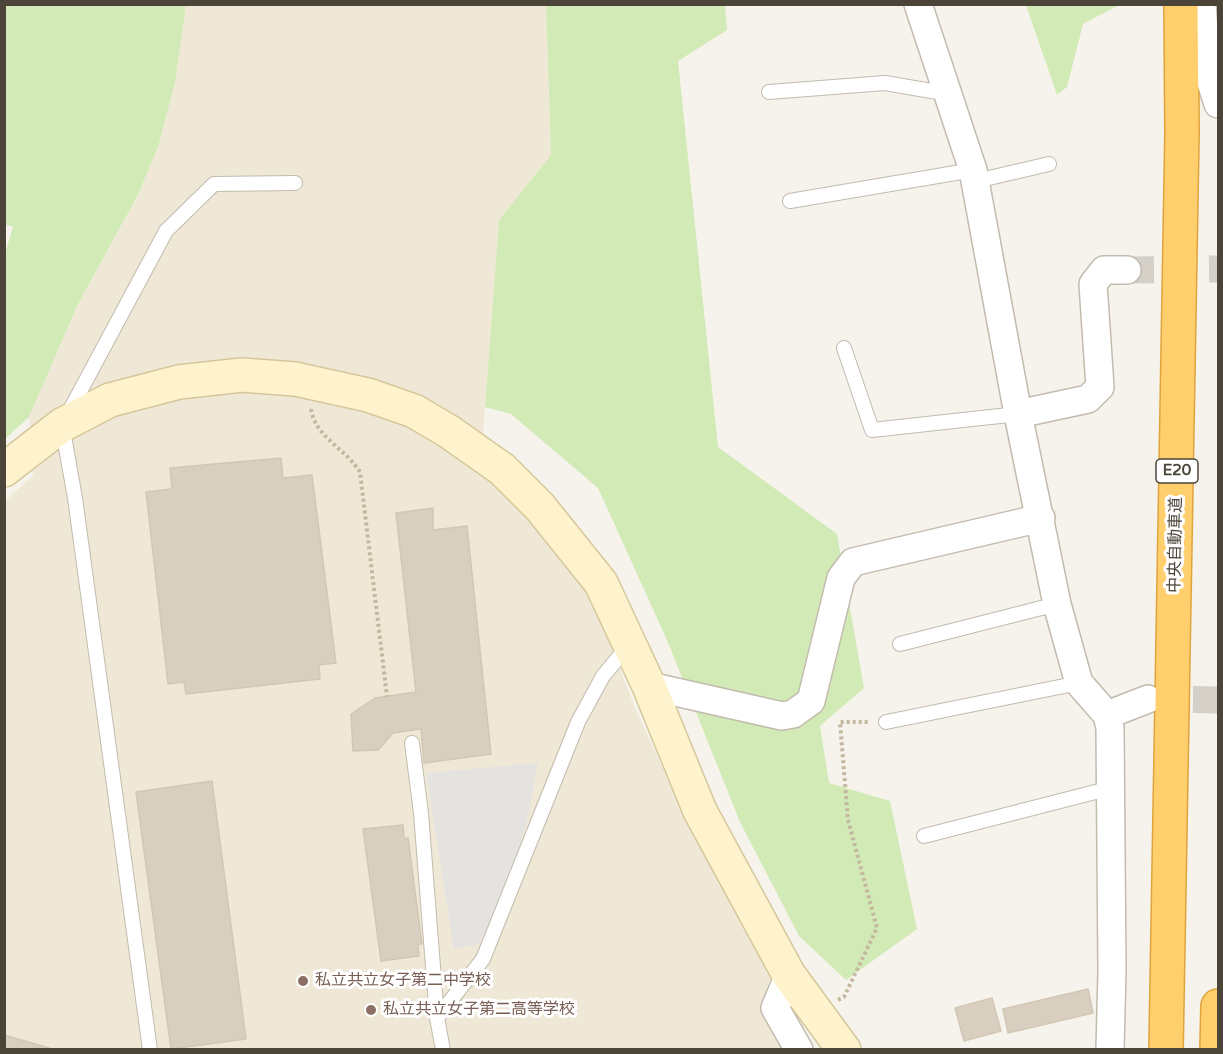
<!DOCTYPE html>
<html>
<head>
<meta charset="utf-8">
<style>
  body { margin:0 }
  #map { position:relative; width:1223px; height:1054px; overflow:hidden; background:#f6f3ec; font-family:"Varela Round",sans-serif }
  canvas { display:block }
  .frame { position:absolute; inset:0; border:6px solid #4b4439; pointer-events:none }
</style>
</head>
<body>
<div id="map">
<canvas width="1223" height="1054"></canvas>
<div class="frame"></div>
</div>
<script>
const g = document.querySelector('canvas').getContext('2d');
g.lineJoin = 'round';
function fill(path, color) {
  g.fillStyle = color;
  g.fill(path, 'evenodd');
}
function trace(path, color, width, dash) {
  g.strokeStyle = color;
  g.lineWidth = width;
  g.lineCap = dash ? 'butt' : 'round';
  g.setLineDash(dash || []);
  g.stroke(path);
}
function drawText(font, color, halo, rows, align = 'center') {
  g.font = font + ' "Varela Round","Noto Sans JP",sans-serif';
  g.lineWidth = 6;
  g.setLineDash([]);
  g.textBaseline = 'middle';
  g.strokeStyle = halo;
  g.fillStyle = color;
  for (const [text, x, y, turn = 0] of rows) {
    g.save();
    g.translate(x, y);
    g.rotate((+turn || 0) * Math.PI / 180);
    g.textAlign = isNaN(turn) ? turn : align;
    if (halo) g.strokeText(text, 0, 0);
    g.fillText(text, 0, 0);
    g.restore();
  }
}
fill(new Path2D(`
  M186,5H546L551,155L499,220L482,447L524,474L595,604L636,710L687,820L725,893L773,973L767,988L771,1018L787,1049H5L4,502L33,476L29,417L77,306L138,196L158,147L175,83Z`), '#efe8d6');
fill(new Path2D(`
  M5,4L186,5L175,83L158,147L138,195L77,306L29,417L5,439L4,257L13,227L4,224Z
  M546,5H725L727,30L678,61L718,447L837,534L864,688L820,726L829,783L890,801L917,929L846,980L799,936L740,822L667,640L598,488L511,414L485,407L499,220L551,155Z
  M1026,5H1119L1083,24L1067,87L1057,95Z`), '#d2eab5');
fill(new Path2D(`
  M538,763L528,817L511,876L496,914L477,945L454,949L426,773Z`), '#e5e3e0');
const building = new Path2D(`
  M281,458L283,478L312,475L336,663L319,665L320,679L186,694L184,682L168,684L146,492L172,489L170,468Z
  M433,508V530L467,526L491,754L424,763L421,729L393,733L378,750L353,751L351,714L375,698L416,692L396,513Z
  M212,781L246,1039L171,1049L136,792Z
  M403,825L404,839L408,838L422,944H418L419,956L381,961L363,829Z
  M1088,989L1093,1013L1008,1033L1003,1009Z
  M992,998L1001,1031L964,1041L955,1008Z
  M4,1035L56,1050H4Z`);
fill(building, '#d8cfc1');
trace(building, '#d3c7b4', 1.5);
trace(new Path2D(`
  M1127,270L1218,269
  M1152,699L1218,700`), '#d4d0c8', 27, [27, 14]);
const lane = new Path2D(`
  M769,92L885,83L949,94
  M976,181L1049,164
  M790,201L973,170
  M844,348L872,430L1018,414
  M900,644L1057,604
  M886,722L1079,683
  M412,743L421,813L437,1018L443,1050
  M924,836L1111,788
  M437,1018L483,959L578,722L603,676L628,646
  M150,1050L75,498L62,425L166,231L214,184L295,183`);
const street = new Path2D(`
  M918,4L973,170L1018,414L1057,604L1079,683L1107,715L1110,728L1112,971L1110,1050
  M1202,4L1207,70L1218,104
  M1018,414L1088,399L1100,387L1093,284L1104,270H1127
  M649,686L782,716L793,714L811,701L841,578L853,562L1041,518
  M1107,715L1148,699
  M789,975L775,1008L799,1050`);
const secondary = new Path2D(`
  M4,470L62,425L110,400L179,382L242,375L295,379L368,395L414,411L448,431L502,469L540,507L601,583L649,686L700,811L789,975L844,1050`);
const highway = new Path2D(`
  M1166,1050L1182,132L1181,4
  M1217,1050L1218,1006`);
trace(lane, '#c2bbae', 16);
trace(street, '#c2bbae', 30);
trace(secondary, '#d6c79b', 36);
trace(highway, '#e0a43c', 36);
trace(new Path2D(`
  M311,409C315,437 346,449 360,472L387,697
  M838,1000L844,997L877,928L848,820L840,722H870`), '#c4b79f', 4, [3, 3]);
trace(lane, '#fff', 14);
trace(street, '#fff', 27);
trace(secondary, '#fff3cd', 33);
trace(highway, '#ffcf6e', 33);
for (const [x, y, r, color] of [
  [303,981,6,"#8d6e63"],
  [371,1010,6,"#8d6e63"]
]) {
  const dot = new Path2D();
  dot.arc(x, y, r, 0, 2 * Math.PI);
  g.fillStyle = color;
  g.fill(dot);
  trace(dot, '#fff', 2);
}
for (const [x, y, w] of [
  [1177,471,42]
]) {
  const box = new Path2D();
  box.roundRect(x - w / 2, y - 12, w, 24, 4.5);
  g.fillStyle = '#fff';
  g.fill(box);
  trace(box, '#4b4439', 1.5);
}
drawText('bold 15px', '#4b4439', null, [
  ["E20",1177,471]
]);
drawText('16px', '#4b4439', '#fff', [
  ["中央自動車道",1176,545,-89]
]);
drawText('16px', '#785e54', '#fff', [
  ["私立共立女子第二中学校",315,981],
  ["私立共立女子第二高等学校",383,1010]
], 'left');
</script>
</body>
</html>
